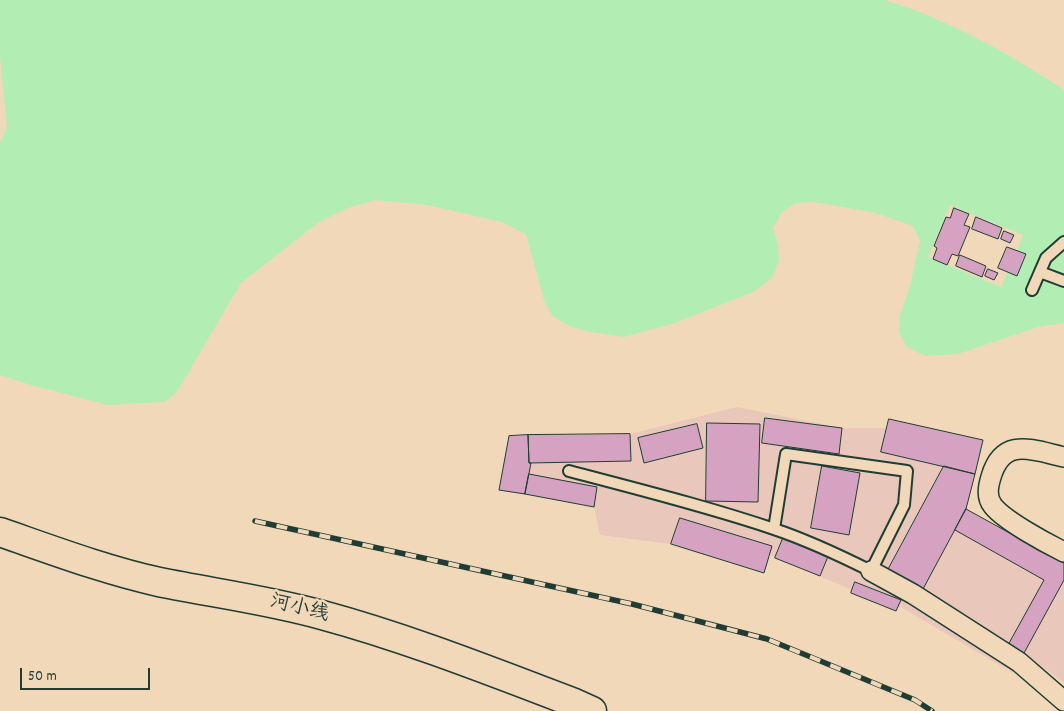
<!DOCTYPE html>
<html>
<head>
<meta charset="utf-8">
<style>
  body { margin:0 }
  #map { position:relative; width:1064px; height:711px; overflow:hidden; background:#f1d8b9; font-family:Dekko,sans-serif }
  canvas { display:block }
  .scale { position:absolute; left:20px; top:668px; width:130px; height:22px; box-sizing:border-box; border:2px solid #1f3d34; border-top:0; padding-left:6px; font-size:15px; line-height:18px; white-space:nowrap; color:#1f3d34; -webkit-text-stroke:4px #f1d8b9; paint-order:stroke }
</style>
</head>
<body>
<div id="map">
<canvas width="1064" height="711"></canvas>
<div class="scale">50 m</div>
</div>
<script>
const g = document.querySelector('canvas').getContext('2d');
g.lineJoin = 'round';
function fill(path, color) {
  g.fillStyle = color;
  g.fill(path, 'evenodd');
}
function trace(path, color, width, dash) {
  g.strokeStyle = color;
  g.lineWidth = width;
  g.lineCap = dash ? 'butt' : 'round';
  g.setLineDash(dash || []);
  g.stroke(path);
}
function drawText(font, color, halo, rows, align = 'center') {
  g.font = font + ' Dekko,"LXGW WenKai TC",sans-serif';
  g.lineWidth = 5;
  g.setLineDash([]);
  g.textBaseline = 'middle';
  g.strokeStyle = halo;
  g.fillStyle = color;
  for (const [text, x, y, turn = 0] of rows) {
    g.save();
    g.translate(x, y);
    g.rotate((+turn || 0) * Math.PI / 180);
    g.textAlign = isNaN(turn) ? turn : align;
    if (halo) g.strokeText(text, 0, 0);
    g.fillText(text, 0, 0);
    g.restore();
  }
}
fill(new Path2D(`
  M737,407L842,428H887L889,419L983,440L966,509L1064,563V683L1024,653L1013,673L899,606L896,611L851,593L852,590L770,555L764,573L671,544L600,535L594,507L499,490L509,436L630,434Z`), '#e9c8bb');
fill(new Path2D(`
  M0,0H885C949,20 1009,53 1064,90V323L1038,327L958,354L925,356L907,347L899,332L900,315L910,286L920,241L913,226L876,213L814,202L796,203L782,212L773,228L778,244L779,261L772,278L753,292L675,323L624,337L591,332L569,326L552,316L544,300L526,234L502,222L427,205L375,200L348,208L319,222L241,283L177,392L165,402L108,405L34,386L0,375V143L7,127L0,57ZM950,205L1023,235L1017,251L1026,255L1017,276L1007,272L1001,287L928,257Z`), '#b2eeb3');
const building = new Path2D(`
  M954,208L969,214L964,225L970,227L958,256L952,254L947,265L933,259L937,248L934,246L946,217L950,218Z
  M976,217L1002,228L998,239L972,229Z
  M1004,231L1014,235L1010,243L1001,239Z
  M1007,247L1026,254L1017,276L998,268Z
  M960,255L986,266L982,277L956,266Z
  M988,269L998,273L994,280L985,276Z
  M765,418L842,428L839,454L762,443Z
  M889,419L983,440L975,474L881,452Z
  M707,423L760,424L758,502L706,501Z
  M697,424L703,448L644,463L638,438Z
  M630,434L631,461L529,463L528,435Z
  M528,435L529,463H531L525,494L499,490L509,436Z
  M822,466L860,473L849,535L811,528Z
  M944,466L975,474L966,509L923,589L888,570Z
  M529,474L597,487L594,507L525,494Z
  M966,509L1064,563V580L1024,653L1008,645L1044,580L955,530Z
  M680,518L772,546L764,573L671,544Z
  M784,536L829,554L820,576L775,558Z
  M855,582L901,600L896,611L851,593Z`);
fill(building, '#d5a3c1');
trace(building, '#1f3d34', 1);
const lane = new Path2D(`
  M1040,272L1064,281
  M1032,290L1046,258L1064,242
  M569,471C637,489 706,506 774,529C807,540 839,555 871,571L904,505L907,471L786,454L774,529`);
const street = new Path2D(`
  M1064,457C1032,450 1003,436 991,477C988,487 986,497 993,506C1005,521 1046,543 1064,552
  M871,571L913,594L1019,662L1064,701`);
const secondary = new Path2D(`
  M0,532C52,550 105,570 159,582C213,593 268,600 322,615C407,638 490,671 572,702L592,711`);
trace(lane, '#1f3d34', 14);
trace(street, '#1f3d34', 22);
trace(secondary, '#1f3d34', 31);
trace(lane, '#f1d8b9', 10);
trace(street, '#f1d8b9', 19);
trace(secondary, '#f1d8b9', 28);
const rail = new Path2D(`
  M255,521L632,604L767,639L915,700L932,711`);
trace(rail, '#1f3d34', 5.5);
trace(rail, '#f1d8b9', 4, [11]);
drawText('20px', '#1f3d34', '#f1d8b9', [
  ["河小线",299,610,14]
]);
</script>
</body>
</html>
